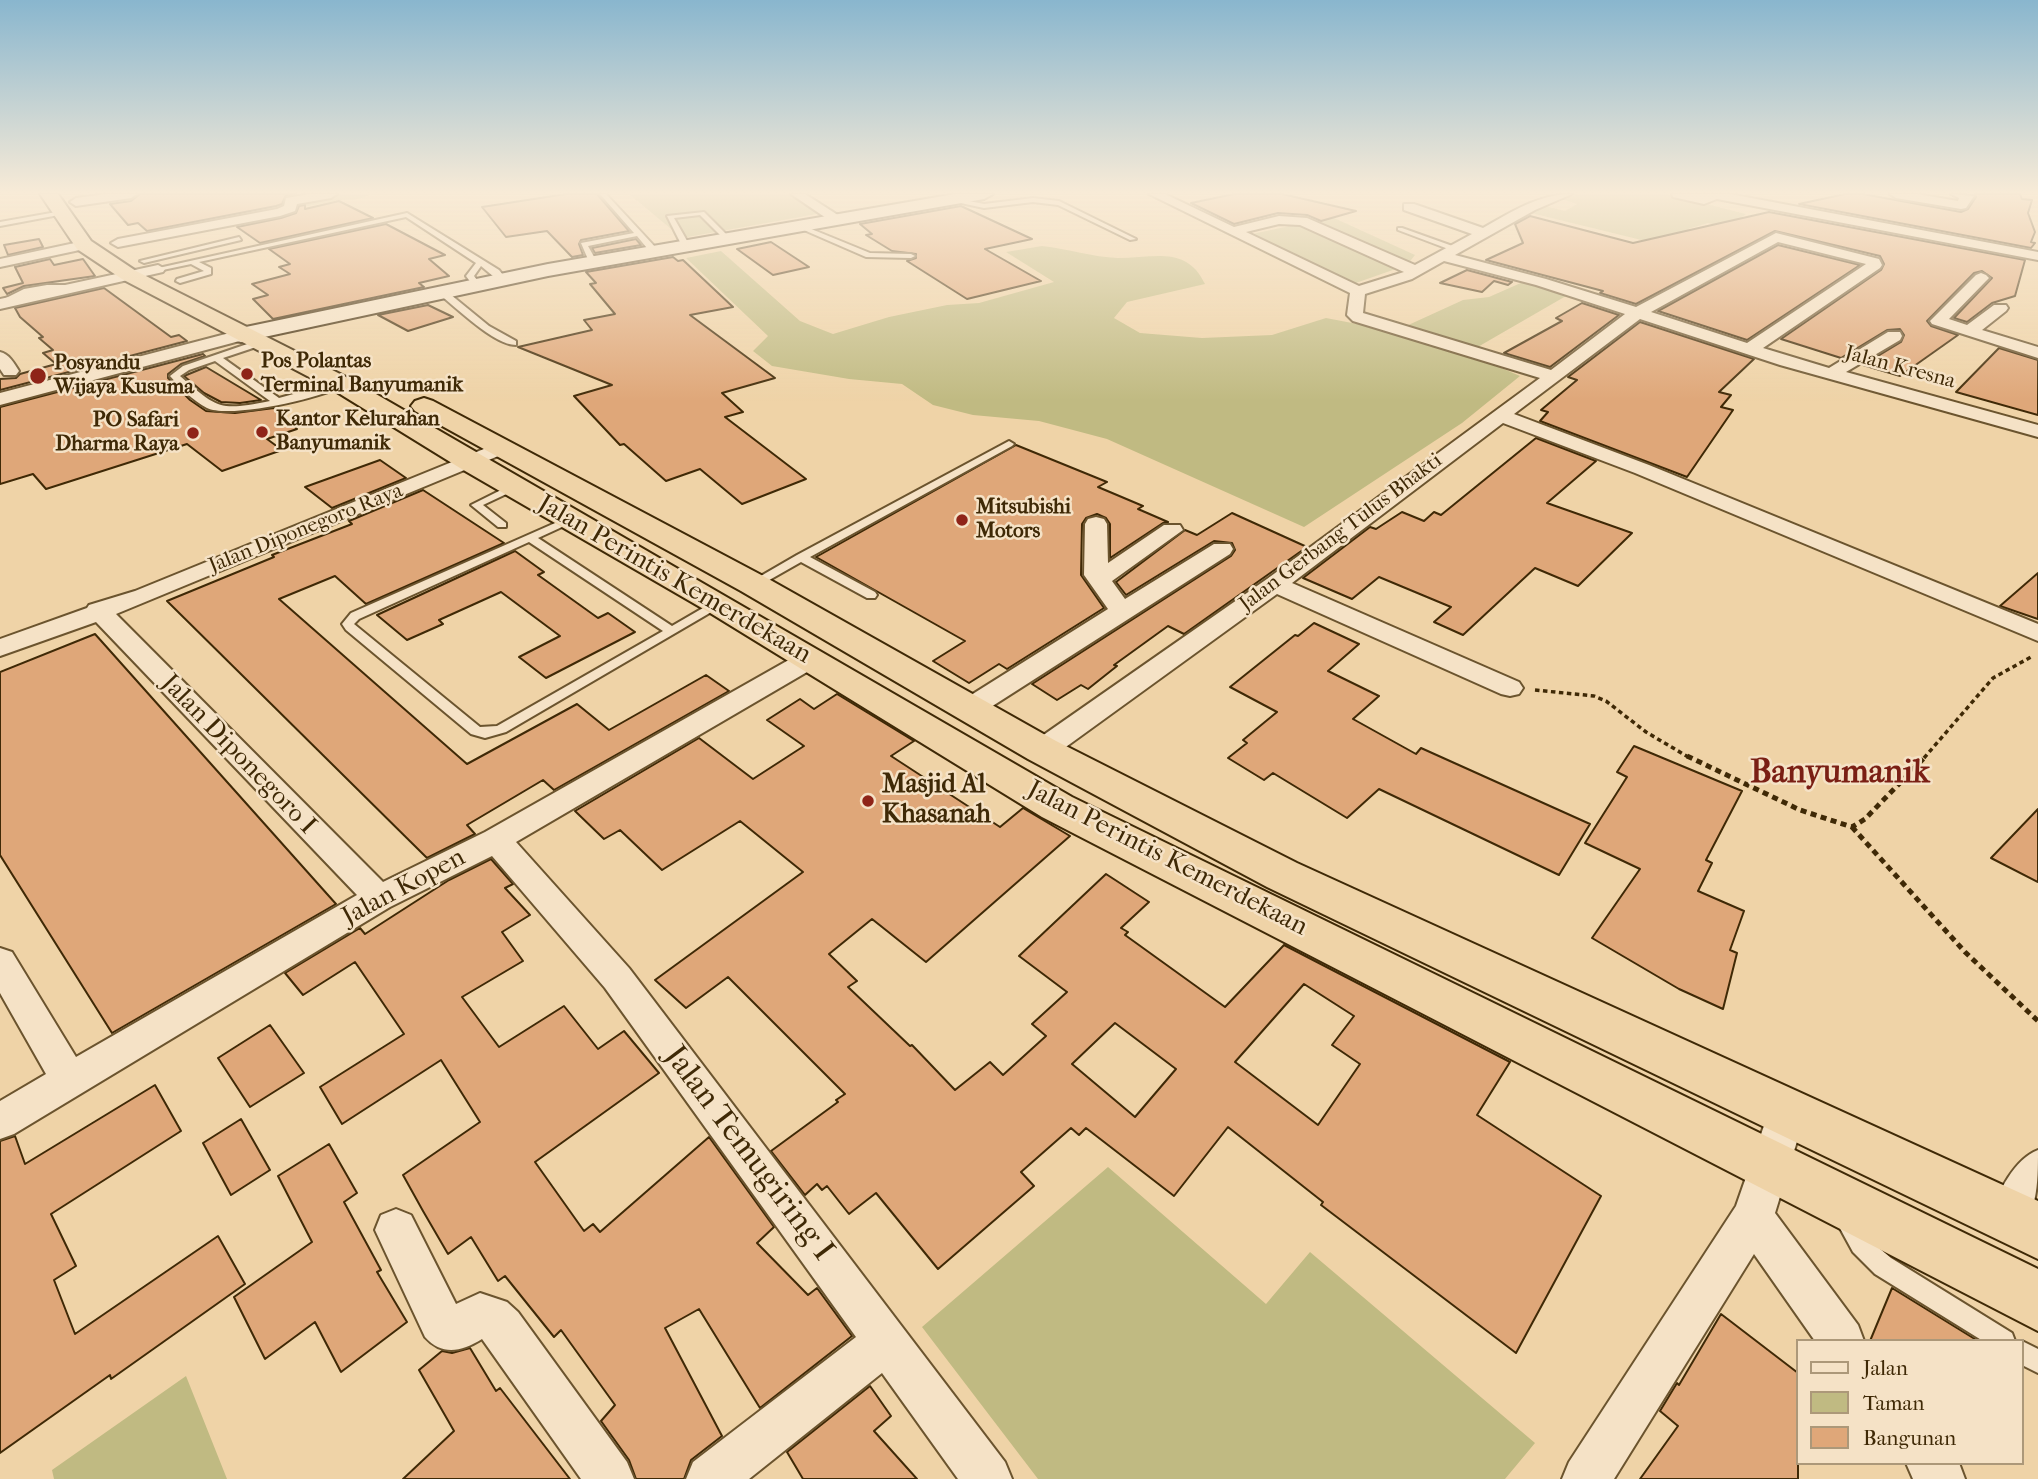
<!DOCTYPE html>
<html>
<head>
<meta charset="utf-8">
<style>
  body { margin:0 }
  #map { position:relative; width:2038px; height:1479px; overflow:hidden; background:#efd3a7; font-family:"IM FELL French Canon",serif }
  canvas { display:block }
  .legend { position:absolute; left:1796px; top:1339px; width:228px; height:126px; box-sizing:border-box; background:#f5e2c6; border:2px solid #ac9879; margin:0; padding:9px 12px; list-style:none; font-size:21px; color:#3f2906 }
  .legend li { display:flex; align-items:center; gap:14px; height:35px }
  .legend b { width:35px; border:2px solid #ac9879 }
</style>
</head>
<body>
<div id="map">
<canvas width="2038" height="1479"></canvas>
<ul class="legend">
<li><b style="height:9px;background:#f5e2c6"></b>Jalan</li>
<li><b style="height:19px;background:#c0ba82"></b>Taman</li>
<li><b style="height:19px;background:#dfa779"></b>Bangunan</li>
</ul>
</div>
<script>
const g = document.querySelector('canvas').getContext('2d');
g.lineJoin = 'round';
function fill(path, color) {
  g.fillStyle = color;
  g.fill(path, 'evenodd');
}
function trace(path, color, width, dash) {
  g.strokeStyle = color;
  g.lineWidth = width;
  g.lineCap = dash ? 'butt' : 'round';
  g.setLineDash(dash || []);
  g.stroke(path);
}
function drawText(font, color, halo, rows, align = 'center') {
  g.font = font + ' "IM FELL French Canon",serif';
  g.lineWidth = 5;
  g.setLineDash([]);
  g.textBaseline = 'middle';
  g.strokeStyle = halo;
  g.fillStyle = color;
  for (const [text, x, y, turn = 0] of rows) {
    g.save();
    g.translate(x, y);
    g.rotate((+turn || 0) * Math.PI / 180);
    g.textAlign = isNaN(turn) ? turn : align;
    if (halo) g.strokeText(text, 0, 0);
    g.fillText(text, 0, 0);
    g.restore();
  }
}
fill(new Path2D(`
  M300,194H371C359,202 347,198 335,201C282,211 230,221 177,229L170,223L258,210L267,207L280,198Z
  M629,194H790L815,210L817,214L682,238Z
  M1581,194H1667L1746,214L1728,228L1708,223L1688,229L1701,235L1670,247L1531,213L1545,206L1565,211L1577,204L1561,199Z
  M1332,217L1415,255L1407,265L1353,284L1252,234Z
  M1042,246C1068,249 1093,257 1118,258C1153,258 1187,245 1205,284L1127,302L1114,318L1140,333L1202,338L1272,335L1326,318L1373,327L1483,360L1520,376L1462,423L1304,527L1107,439L1039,421L973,415L933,405L902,384L849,379L772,366L753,351L768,336L686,258L721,251L800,321L833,334L889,317L947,305L979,303L1054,282L1006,252Z
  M1523,282L1566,296L1476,348L1404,327L1463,300L1489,297Z
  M1108,1167L1266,1304L1310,1252L1535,1443L1505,1479H1038L922,1327Z
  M186,1376L227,1479H54L52,1470Z`), '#c0ba82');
const building = new Path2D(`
  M140,194H296L286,195L282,204L276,206L147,231L138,223L128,225L110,204L131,201Z
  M566,194H597L629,231L581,240L579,244L583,255L572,257L547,231L506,237L482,207Z
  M1234,194H1282L1356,211L1321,221L1307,215L1278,213L1234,224L1191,203Z
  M1845,194H1863L1961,212L1968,209L1976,197L1975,194H2020L2022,199L2032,200L2028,213L2035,232L2031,242L2035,243L2031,248L1799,204Z
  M339,201L373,218L260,243L237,227L281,218L296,213L299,206L305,205V209Z
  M961,206L1032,239L985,249L1041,281L967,299L907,261L916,258V254L892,251L866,235L872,234L860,224Z
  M1769,212L2025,260L2015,296L1992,303L1967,322L1954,318L1992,278L1982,271L1974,273L1927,321L1931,326L1958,335L1900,376L1863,365L1901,342L1904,335L1900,329L1887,330L1841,358L1781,339L1881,270L1884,264L1880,256L1775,231L1636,304L1600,293L1603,291L1486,260L1523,243L1515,224L1530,216L1633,243Z
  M386,224L445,255L429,259L449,276L419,283L424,287L273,319L253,299L268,295L252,284L290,274L279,267L290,264L269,249Z
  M39,239L43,247L8,255L4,245Z
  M636,239L641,245L595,253L592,248Z
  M771,242L809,267L773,275L737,249Z
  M1778,245L1860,265L1747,340L1658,311Z
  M673,257L678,261L683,260L733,307L690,315L775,378L722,393L743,412L725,417L806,479L742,504L700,469L666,481L624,444L620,445L574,396L612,385L518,347L592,330L584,320L615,314L590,284L596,283L586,272Z
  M50,259L54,265L83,259L95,276L24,286L7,294L3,288L23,283L15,267Z
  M1467,270L1512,282L1508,285L1494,281L1482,292L1440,283Z
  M104,288L171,337L179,335L187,341L0,390V379L16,378L20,374L56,364L43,353L53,350L39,338L43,337L20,317L15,308Z
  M1582,303L1619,315L1550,367L1504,353L1562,321L1556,318Z
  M428,305L453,317L408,331L378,315Z
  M1640,322L1754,359L1719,392L1731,395L1721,407L1733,410L1687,477L1540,421L1548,412L1541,410L1577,380L1568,377Z
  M1999,348L2038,360V415L1956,392Z
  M203,354L205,356L181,364L168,374V378L190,400L206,411L235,413L274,408L284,414L279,416L297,429L267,439L282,450L222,471L187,444L46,489L33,474L0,484V407Z
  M206,367L261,400L240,403L221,402L204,393L184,376Z
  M1536,438L1596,461L1547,503L1632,533L1578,586L1535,568L1463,635L1434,622L1451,607L1379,577L1352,599L1303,578L1370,527L1376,529L1402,512L1424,521L1434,512L1441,515Z
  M1016,445L1107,482L1098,487L1143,506L1138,509L1168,522L1163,523L1110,558V524L1106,518L1097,514L1086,518L1082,524L1081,575L1104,608L1007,669L999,664L969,683L933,661L965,641L816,557Z
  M380,460L406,478L332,508L305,487Z
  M423,490L504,543L366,604L335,576L279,599L467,764L577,704L609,730L706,675L729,691L554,790L543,780L467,825L475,834L427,858L167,601L274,557L272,555L352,524L349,521Z
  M1232,513L1307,547L1184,634L1168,626L1114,665L1117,666L1088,689L1081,685L1057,700L1032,684L1231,556L1235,550L1232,543L1214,541L1126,595L1116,582L1185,530L1197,535Z
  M515,551L544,572L538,575L598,618L608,613L635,632L546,678L519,657L560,636L501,592L439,620L443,624L407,640L377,615Z
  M2038,573V619L2000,606Z
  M1314,623L1359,644L1328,671L1379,696L1353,719L1416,754L1421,748L1590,824L1559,875L1379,789L1347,818L1273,773L1264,780L1228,758L1247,743L1243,740L1277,712L1230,687L1295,635L1298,636Z
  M95,634L336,904L112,1033L0,855V672Z
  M837,694L914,741L891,756L1000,827L1023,808L1070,836L926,962L872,919L829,954L857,981L848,987L910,1046L912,1045L955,1090L990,1062L1003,1075L1046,1036L1032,1024L1067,992L1019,956L1106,874L1149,902L1121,928L1128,932L1125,935L1225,1007L1284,945L1510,1062L1477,1115L1601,1196L1516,1353L1321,1205L1323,1202L1228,1127L1174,1196L1086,1128L1079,1135L1071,1128L1021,1172L1034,1186L938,1269L876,1193L849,1214L827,1186L822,1190L817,1184L805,1195L771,1151L838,1102L836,1100L845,1094L728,977L686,1008L655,980L803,872L740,821L662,870L620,830L604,839L575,811L699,738L753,779L804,746L767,720L800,699L814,709ZM1304,984L1354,1016L1332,1045L1360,1064L1318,1125L1235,1062ZM1115,1023L1176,1069L1135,1117L1072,1064Z
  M1634,746L1742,791L1706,860L1712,863L1698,891L1744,911L1730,950L1737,953L1723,1009L1679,989L1592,938L1640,869L1585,843L1627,777L1617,772Z
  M2038,809V882L1991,858Z
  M491,859L513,884L505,888L530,915L502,932L523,961L462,997L499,1047L564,1006L598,1049L624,1031L659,1073L535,1162L584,1231L593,1224L600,1232L709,1137L774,1227L757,1243L808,1295L817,1288L852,1336L760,1408L699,1309L665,1328L722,1436L691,1460L684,1479H636L629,1460L601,1421L615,1405L561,1330L554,1337L505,1276L498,1281L471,1237L448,1254L423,1211L403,1175L480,1122L441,1060L342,1124L320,1087L404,1034L355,962L303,995L285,973L360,928L365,934L449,880Z
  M270,1025L304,1073L250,1107L218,1058Z
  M155,1085L181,1131L51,1214L76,1266L54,1280L75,1334L218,1236L245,1284L111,1379L110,1375L0,1453V1141L15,1136L25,1164Z
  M241,1119L270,1170L231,1195L203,1143Z
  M329,1144L357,1193L344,1202L381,1270L377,1272L407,1322L341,1372L315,1322L265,1359L234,1297L312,1242L278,1176Z
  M1892,1288L1978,1341H1870Z
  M1721,1314L1798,1373V1479H1640L1678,1426L1660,1411L1677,1383L1679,1385Z
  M470,1348L496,1391L500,1388L570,1479H403L454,1431L419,1370L442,1351L452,1353Z
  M870,1386L891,1416L874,1431L917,1479H803L787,1452Z`);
fill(building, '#dfa779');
trace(building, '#3f2906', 2);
const lane = new Path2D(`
  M600,194H606L657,249V253H651L637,236L588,246L597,262L590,264L581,243L634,233Z
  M949,197L984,204L1033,198L1059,201L1136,239L1130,240L1058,205L1033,202L984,208L947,200Z
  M62,211L64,214L0,226V222Z
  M704,212L731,239L725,240L700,215L674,218L690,246L683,248L667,216Z
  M407,213L499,270L507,280L500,282L481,266L474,276L481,285L474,287L466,276L476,263L406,217L199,262L211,268V274L180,283L176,281L177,279L204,271L191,264L158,271L154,269Z
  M799,224L870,253L911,254L915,256L911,258L866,257L797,227Z
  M1398,228H1402L1458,248L1451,250L1398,230Z
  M239,237L241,240L144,263L140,261Z
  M47,285H68L82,288L78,290C43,287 31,293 0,306V301L24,289Z
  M439,290H445L489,326L516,341V345C494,345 457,308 439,294Z
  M259,340L263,343L262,345L223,358L279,398L341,381L346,384C324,398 230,419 207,408C193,401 180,387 170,376L183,366ZM215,361L270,401C219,411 218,409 180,376L189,370Z
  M1009,441L1014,444L1012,446L810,557L875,592L877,595L875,598H867L801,562L757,587H749L747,584L797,555Z
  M513,484L518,487L517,489L483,505L506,523V527H498L471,505Z
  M571,516L575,517V521L538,538L672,626L715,601H723L725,604L506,732L485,738L471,734L346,630L342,624L351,613ZM529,542L663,631L497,726L480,727L354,624L359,619Z
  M1846,1211L1853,1214L1867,1238L1891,1258L2012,1333L2015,1341H1983L1875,1274L1853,1252L1836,1221L1839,1214Z
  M2022,1341L2038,1349V1373L2022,1365Z`);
const street = new Path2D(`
  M106,194H137L131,198L76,206L70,202L76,198Z
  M310,194H337L331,198L297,204L295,211L280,216L118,247L111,243L118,239L277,209L284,206L286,198Z
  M791,194H805L844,219L842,222H832Z
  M1149,194H1165L1234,227L1279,216L1307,218L1415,265L1472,234L1404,210V204H1414L1483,228C1511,212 1539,194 1572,194L1535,210L1455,255L1546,279L1636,307L1776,233L1879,259L1882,265L1880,268L1763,348L1829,368L1888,332H1900L1902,336L1900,340L1846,372L2038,425V437L1780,365L1640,319L1514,414L1649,465L2038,624V641L1635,473L1503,423L1292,583L1519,682L1523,688L1519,694L1510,696L1501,694L1277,594L1052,757L1042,760L1032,757L1028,750L1032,743L1267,579L1540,378L1353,321L1347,315L1350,293ZM1279,224L1300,225L1404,272L1359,286L1246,232ZM1778,242L1866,264L1747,343L1651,312ZM1444,261L1536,285L1625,314L1551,370L1363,313L1365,294L1412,279Z
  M1672,194H1730L2038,252V260L1717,199L1704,204L1673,197Z
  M1890,194H1917L1958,201L1959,198L1951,194L1974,196L1966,208L1961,209L1896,198Z
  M84,241L89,242V248L0,267V259Z
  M158,265L165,269L163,272L0,309V299Z
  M1981,273L1986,275L1989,278L1986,281L1949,319L1967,325L1994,305H2006L2008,308L2006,311L1982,330L2038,347V358L1932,324L1930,321L1976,275Z
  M241,330L247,331L249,335L247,339L0,405V393Z
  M0,352C9,354 14,363 19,371L16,375H4L0,369Z
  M501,442L508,444L511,448L508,452L116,614L383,882L485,832L801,653L810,651L819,653L823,659L819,665L516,842L629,968L1005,1462L1012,1479H958L882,1373L749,1479H686L693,1462L856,1337L605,988L492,856L390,907L14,1134L0,1139V1101L46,1074L0,993V948L12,952L76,1057L357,895L96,622L0,656V639L87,608L89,605L135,591Z
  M1096,517L1104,519L1107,524L1108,563L1164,525H1180L1183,530L1112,581L1125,599L1214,544H1230L1233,549L1230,554L980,714L970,717L960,714L956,708L960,702L1108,609L1084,575L1085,524L1088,519Z
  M1787,1094L1801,1100L1806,1112L1775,1213L1858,1325L1864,1341H1815L1754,1254L1614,1479H1562L1569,1462L1736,1206L1773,1100Z
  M2038,1150C2038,1183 2038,1221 2010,1236L1995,1230L1989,1216C1999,1192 2014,1159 2038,1150Z
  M396,1209L411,1215L456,1304L480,1293L507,1302L518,1312L627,1462L634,1479H581L482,1339C461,1352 442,1356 425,1337L375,1230L381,1215Z
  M1906,1463H1959L1965,1479H1913Z`);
const secondary = new Path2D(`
  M955,194H993L984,199L548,276L241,342L233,340L230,335L233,330L241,328L548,264Z`);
const highway = new Path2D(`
  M40,194H58L91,241L136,271L350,379L1072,797L2038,1269V1331L1042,817L707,611L460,468L332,389L122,279L77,249Z
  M424,398L433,401L765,577L1056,741L1297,863L2038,1201V1259L1267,887L1028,759L741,591L415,411L411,406L415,401Z`);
trace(lane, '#6b542e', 4);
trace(street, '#6b542e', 4);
trace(secondary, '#3f2906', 4);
trace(highway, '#3f2906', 4);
trace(new Path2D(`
  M1535,690L1594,696L1606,701L1646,732L1690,758
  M1924,758L1993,678L2031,657`), '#3f2906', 3.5, [4.5, 3.5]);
trace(new Path2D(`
  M1687,756L1800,810L1852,827L1865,819L1926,756
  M1852,827L1965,952L2038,1021`), '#3f2906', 5, [6, 4.5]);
fill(lane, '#f5e2c6');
fill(street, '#f5e2c6');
fill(secondary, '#f5e2c6');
fill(highway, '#efd3a7');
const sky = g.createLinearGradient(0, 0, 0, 401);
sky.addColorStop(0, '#89b6ce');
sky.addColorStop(0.48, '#f8ebd7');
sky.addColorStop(1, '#f8ebd700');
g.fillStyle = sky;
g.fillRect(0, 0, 2038, 401);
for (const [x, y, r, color] of [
  [247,374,7,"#8f2418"],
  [38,376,9,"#8f2418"],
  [262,432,7,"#8f2418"],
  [193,433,7,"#8f2418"],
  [962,520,7,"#8f2418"],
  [868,801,7,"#8f2418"]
]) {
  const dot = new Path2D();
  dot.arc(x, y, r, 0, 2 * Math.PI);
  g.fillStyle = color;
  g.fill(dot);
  trace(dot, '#f5e2c6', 2.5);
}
drawText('bold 21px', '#3f2906', '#f5e2c6', [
  ["Pos Polantas",261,362],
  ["Terminal Banyumanik",261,386],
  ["Posyandu",54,364],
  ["Wijaya Kusuma",54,388],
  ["Kantor Kelurahan",276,420],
  ["Banyumanik",276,444],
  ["PO Safari",179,421,"right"],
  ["Dharma Raya",179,445,"right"],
  ["Mitsubishi",976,508],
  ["Motors",976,532]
], 'left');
drawText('21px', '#3f2906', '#f5e2c6', [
  ["Jalan Kresna",1900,368,15],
  ["Jalan Diponegoro Raya",306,529,-22],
  ["Jalan Gerbang Tulus Bhakti",1341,533,-37]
]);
drawText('26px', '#3f2906', '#f5e2c6', [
  ["Jalan Perintis Kemerdekaan",674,580,30],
  ["Jalan Diponegoro I",238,755,46],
  ["Jalan Perintis Kemerdekaan",1167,859,27],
  ["Jalan Kopen",404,888,-28]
]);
drawText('bold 26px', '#3f2906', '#f5e2c6', [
  ["Masjid Al",882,786],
  ["Khasanah",882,816]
], 'left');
drawText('32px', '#3f2906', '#f5e2c6', [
  ["Jalan Temugiring I",748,1154,53]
]);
drawText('bold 33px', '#7a1f14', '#f5e2c6', [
  ["Banyumanik",1840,774]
]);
</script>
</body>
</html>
